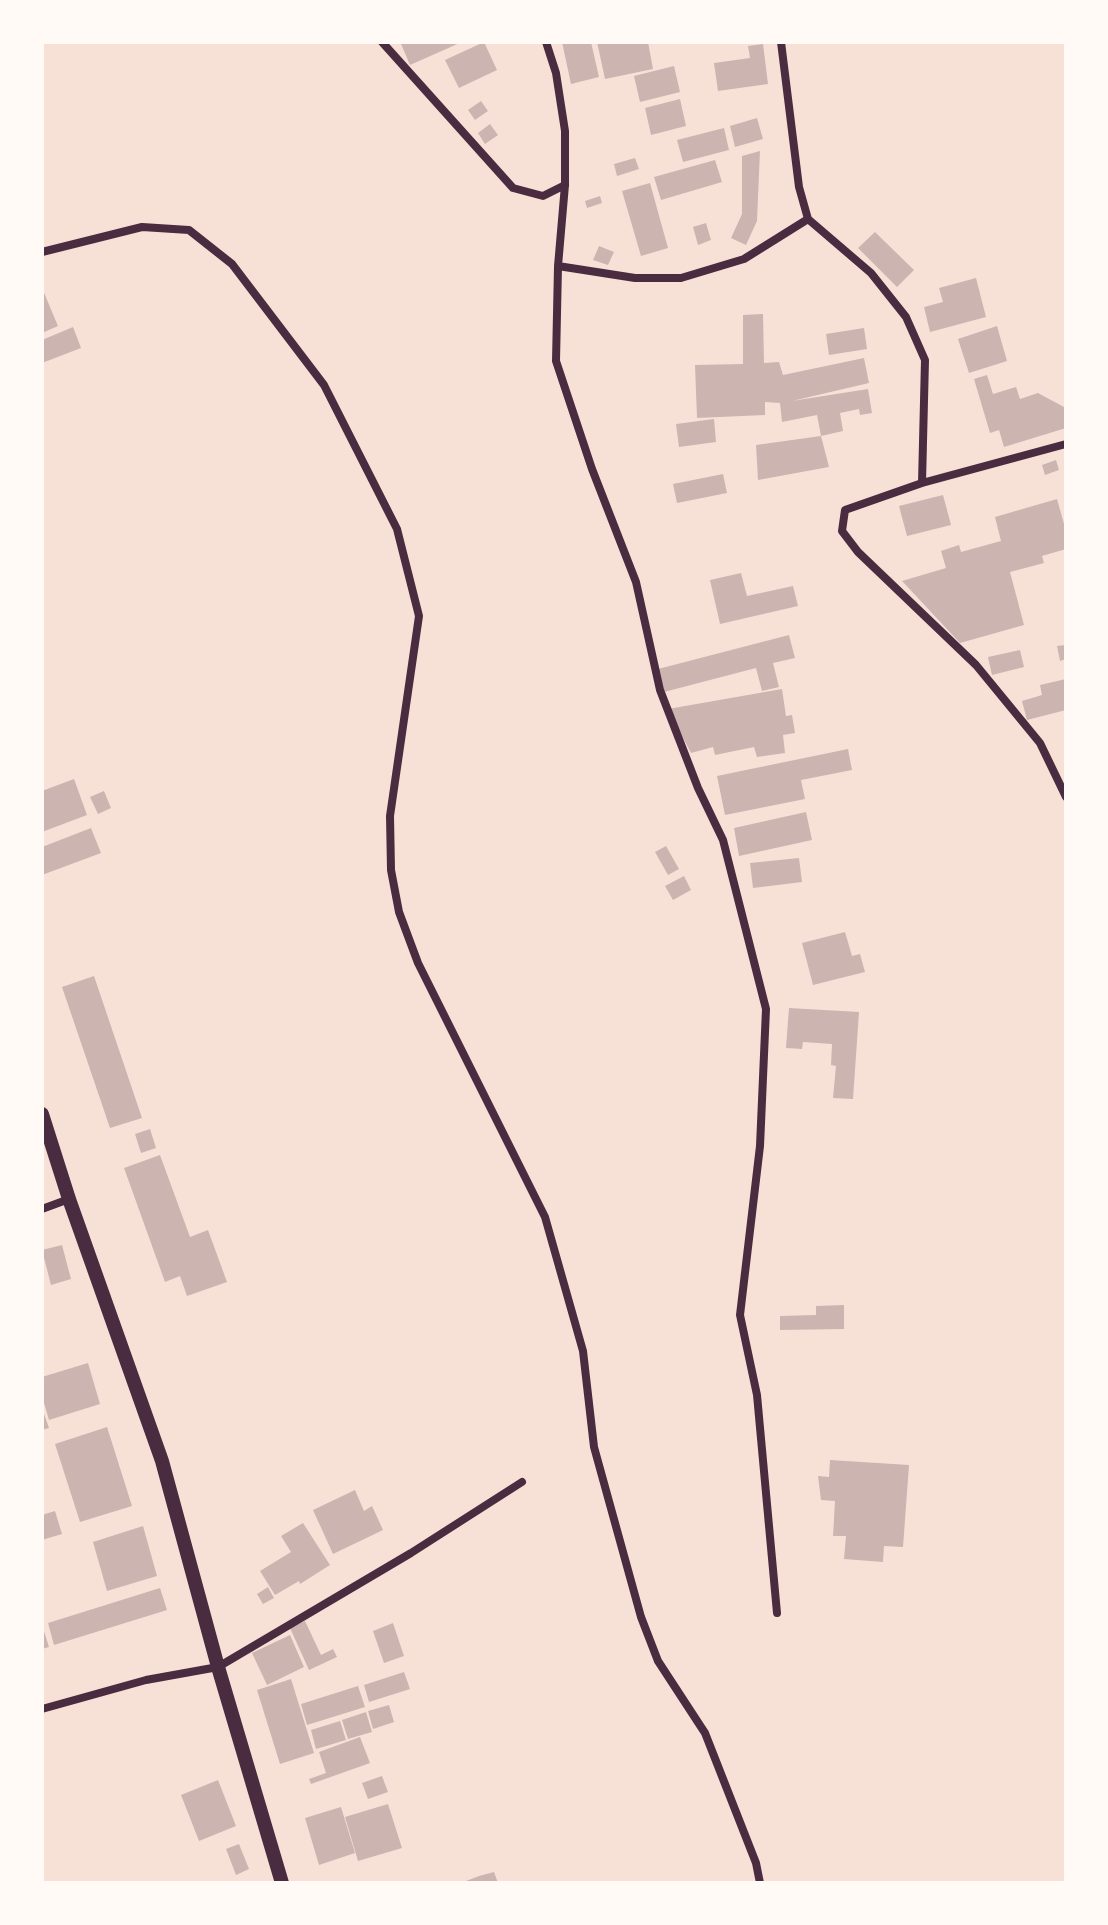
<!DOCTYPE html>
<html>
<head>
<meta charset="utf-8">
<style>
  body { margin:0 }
  #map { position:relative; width:1108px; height:1925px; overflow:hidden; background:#f7e1d7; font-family:Inter,sans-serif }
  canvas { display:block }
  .frame { position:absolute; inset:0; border:44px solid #fffaf5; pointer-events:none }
</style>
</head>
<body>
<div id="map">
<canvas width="1108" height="1925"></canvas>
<div class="frame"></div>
</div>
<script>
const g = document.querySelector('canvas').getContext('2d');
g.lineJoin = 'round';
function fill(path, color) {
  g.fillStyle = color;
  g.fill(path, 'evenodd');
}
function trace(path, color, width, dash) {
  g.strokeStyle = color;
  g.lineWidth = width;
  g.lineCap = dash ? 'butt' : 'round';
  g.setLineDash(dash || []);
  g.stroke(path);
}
fill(new Path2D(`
  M405,42H462L410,65L401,44Z
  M484,42L497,70L459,88L445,60Z
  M562,42H591L599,77L571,84Z
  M597,42H648L653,69L605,79Z
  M763,44L768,84L718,91L714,63L750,58L748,46Z
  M674,66L680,92L640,102L634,76Z
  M680,99L686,126L651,135L645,108Z
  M481,101L488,111L475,120L468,110Z
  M757,118L763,139L735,147L730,126Z
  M490,124L498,135L485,144L478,133Z
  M724,128L729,150L683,162L677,140Z
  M760,151L757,221L746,245L731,238L742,214V156Z
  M635,158L639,169L617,176L614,164Z
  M715,160L722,182L661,200L654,177Z
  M650,183L668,248L641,256L622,191Z
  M600,196L602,203L587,208L585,201Z
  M706,223L711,240L698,245L693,227Z
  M875,232L914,270L897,287L858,248Z
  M599,246L614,252L608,265L593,260Z
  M976,278L986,317L930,332L924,307L943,302L939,288Z
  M42,288L58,326L42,333Z
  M763,314L764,363L779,362L783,375L864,358L869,383L792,401L868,389L872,413L860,415L859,409L840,413L843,431L821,436L829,467L758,480L756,445L821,436L817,415L782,422L780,403L765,402V415L697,418L695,365L743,364V315Z
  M997,326L1007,361L969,373L958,339Z
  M73,327L81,348L42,363V340Z
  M864,328L867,349L829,355L826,334Z
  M987,375L993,394L1016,387L1020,399L1038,393L1064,407L1066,428L1004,447L999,430L990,433L974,379Z
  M714,419L716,442L679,447L676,424Z
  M1056,460L1059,470L1045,475L1042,465Z
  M723,474L727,493L677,503L673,484Z
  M943,495L951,525L907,536L899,506Z
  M1057,499L1066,531V549L1042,556L1044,563L1010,572L1024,625L960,643L902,581L946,568L941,551L959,545L961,552L1001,541L995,517Z
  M741,573L747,596L793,586L798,606L720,624L710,580Z
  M789,635L795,658L773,663L779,687L762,691L756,668L664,692L658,669Z
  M1066,645V659L1060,661L1057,646Z
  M1020,650L1024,667L992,675L988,657Z
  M1066,679V710L1027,720L1022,701L1042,695L1040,685Z
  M782,689L786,716L792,715L795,733L783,735L785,753L757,757L754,747L715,755L713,747L691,753L668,709Z
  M848,749L852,770L801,780L805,799L725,815L717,776Z
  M74,779L87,815L42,832V791Z
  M104,791L111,808L98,814L90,797Z
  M806,812L812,840L739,856L734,828Z
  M91,828L101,853L42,875V847Z
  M666,846L679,869L668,875L655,852Z
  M799,858L802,882L753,888L750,863Z
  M684,876L691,890L673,900L665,886Z
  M845,932L852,956L860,954L865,972L813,985L802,943Z
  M94,976L142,1118L110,1128L62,987Z
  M789,1008L859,1012L853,1099L833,1098L836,1066L831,1065L832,1044L803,1042L802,1049L786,1048Z
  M150,1129L156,1148L141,1153L135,1134Z
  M160,1155L190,1237L208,1230L227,1282L187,1296L180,1276L165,1282L124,1168Z
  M62,1245L71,1279L51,1285L42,1250Z
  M844,1305V1329L780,1330V1316L816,1315V1306Z
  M88,1363L100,1404L49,1420L42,1396V1377Z
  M42,1408L49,1428L42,1430Z
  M107,1427L132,1506L80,1522L55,1444Z
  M830,1460L909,1465L903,1547L884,1546L883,1562L844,1559L846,1536H833L835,1501L821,1500L818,1476L829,1477Z
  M355,1490L364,1511L372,1506L383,1530L333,1554L313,1510Z
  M55,1511L62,1534L42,1540V1515Z
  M303,1523L330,1565L300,1584L299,1581L275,1595L260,1571L291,1552L281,1536Z
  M143,1526L157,1576L107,1591L93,1542Z
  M268,1587L274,1598L263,1604L257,1594Z
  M160,1588L167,1610L54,1645L48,1623Z
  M305,1621L321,1655L333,1649L337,1657L309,1670L290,1628Z
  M393,1623L404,1656L384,1663L373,1631Z
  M42,1625L49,1647L42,1649Z
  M290,1635L304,1667L267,1685L252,1653Z
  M404,1672L410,1689L369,1702L364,1685Z
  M291,1679L314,1753L280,1764L257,1690Z
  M358,1686L365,1707L307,1725L301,1704Z
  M389,1705L394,1722L373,1729L368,1711Z
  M366,1712L372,1732L348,1739L342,1720Z
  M340,1721L346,1740L316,1749L311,1730Z
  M360,1737L370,1763L311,1784L309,1779L326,1773L319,1752Z
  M382,1776L388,1792L368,1799L362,1783Z
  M218,1780L236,1826L199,1841L181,1795Z
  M388,1804L402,1848L358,1861L345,1817Z
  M341,1807L355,1853L319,1865L305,1818Z
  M239,1844L249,1869L236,1875L226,1849Z
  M494,1872L498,1883H461L479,1876Z`), '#ccb4b1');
trace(new Path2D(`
  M382,42L513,188L543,196L565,185
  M546,42L556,73L565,131V185L558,266L556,361L592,469L636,582L660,690L698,788L723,840L766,1009L760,1146L740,1315L757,1395L777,1613
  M808,219L871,273L906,317L925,360L922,483
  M42,252L142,227L189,230L232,264L324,385L397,529L419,616L390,816L391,870L399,912L418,963L545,1217L583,1351L594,1447L641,1617L658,1661L705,1733L756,1863L760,1883
  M558,266L635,278H681L744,259L808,219L799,187L781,42
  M1066,444L922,483L845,510L842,531L858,552L976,665L1040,743L1066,797
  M42,1209L69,1199
  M42,1709L146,1680L218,1667L411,1553L522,1482`), '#4a2c40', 8);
trace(new Path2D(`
  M42,1114L69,1199L162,1461L218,1667L282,1883`), '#4a2c40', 14);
</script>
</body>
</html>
